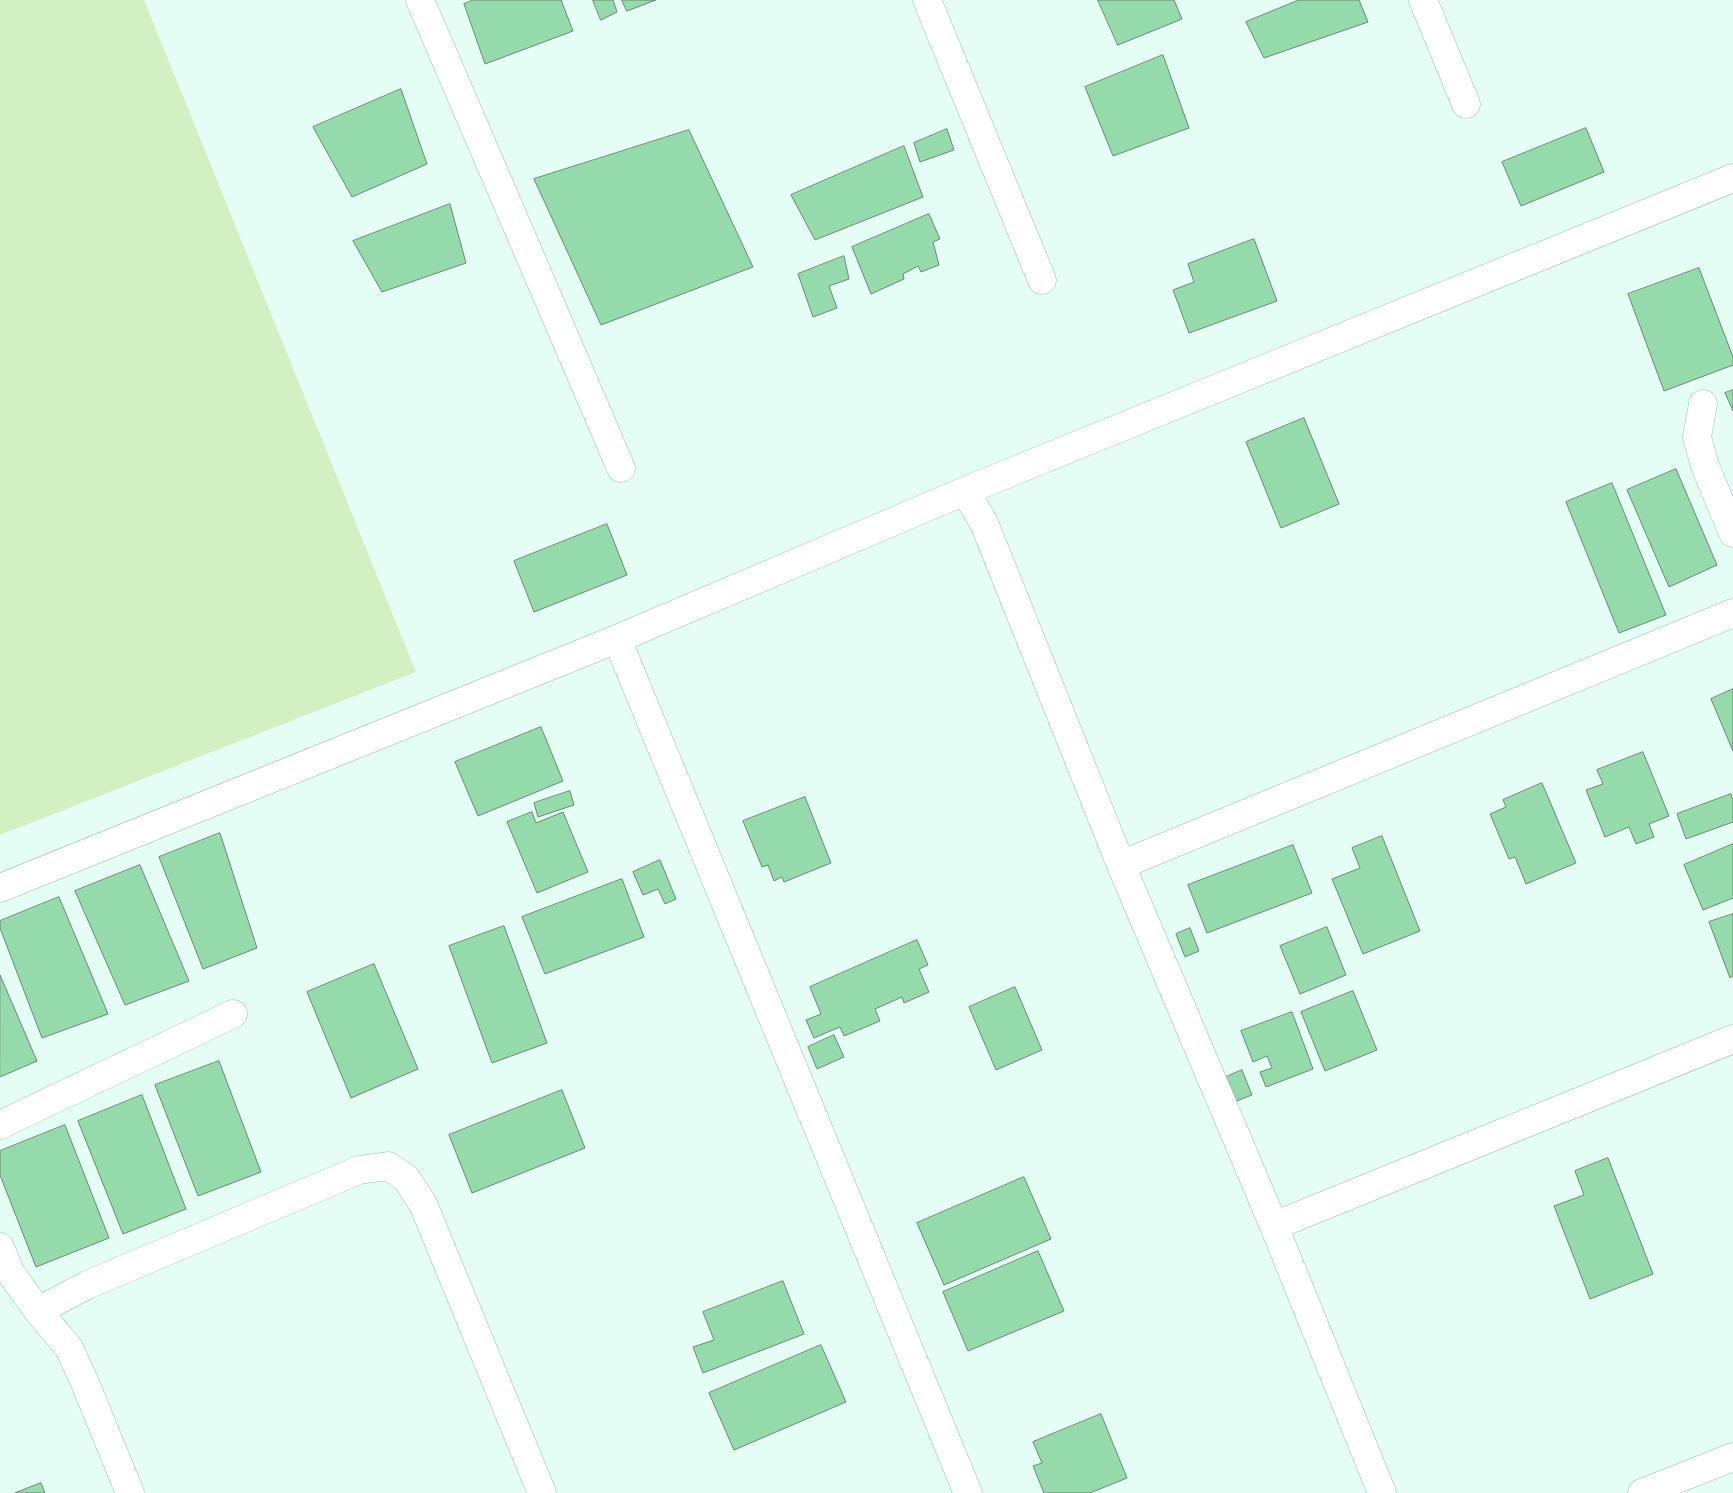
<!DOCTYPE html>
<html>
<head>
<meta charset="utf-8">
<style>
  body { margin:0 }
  canvas { display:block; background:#e5fef5 }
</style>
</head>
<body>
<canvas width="1733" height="1493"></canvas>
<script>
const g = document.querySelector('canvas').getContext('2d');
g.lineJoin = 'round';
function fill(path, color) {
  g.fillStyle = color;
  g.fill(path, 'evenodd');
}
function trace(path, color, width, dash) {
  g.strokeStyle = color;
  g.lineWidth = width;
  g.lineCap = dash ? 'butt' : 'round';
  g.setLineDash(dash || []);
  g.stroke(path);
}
fill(new Path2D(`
  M0,0H144L416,672L0,835Z`), '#d2f0c2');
const building = new Path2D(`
  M473,0H561L573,31L485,64L464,4Z
  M593,0H613L617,12L601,20Z
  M622,0H656L627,11Z
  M1098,0H1174L1182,19L1118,45Z
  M1299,0H1359L1368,22L1264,58L1246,22Z
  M1163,55L1189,128L1113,156L1085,87Z
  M401,89L427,164L352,197L313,127Z
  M1586,128L1604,172L1521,206L1502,162Z
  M947,129L954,150L920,162L914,143Z
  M689,130L753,267L601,325L534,179Z
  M904,146L923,197L815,240L791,195Z
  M450,204L466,263L382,292L353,241Z
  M929,214L940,239L933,242L939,265L921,272L918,266L903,274L904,279L871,294L852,247Z
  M1254,239L1277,301L1189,333L1173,290L1194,282L1188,264Z
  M844,256L849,279L829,286L837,308L813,317L798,274Z
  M1699,268L1733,357V365L1664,391L1628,294Z
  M1733,390V411L1725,393Z
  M1304,418L1339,504L1281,528L1246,442Z
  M1676,469L1717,565L1669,587L1627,490Z
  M1612,483L1666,615L1619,633L1566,502Z
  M607,524L627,575L534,612L514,561Z
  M1733,689V751L1711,699Z
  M541,727L563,781L478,816L455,762Z
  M1643,752L1669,816L1649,824L1654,837L1636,844L1629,827L1605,837L1586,790L1603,784L1597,770Z
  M1542,783L1576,863L1526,884L1515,857L1509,859L1490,814L1506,807L1503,800Z
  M570,791L574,805L538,817L534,803Z
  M1731,794L1733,800V822L1686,839L1677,814Z
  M805,797L831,863L784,882L782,877L774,881L768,865L762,867L743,821Z
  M532,812L536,823L563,812L588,872L537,893L507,822Z
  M220,833L257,948L203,969L159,857Z
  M1382,836L1420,931L1363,954L1332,879L1360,868L1352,848Z
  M1733,844V898L1703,910L1684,865Z
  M1293,845L1312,893L1207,933L1188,885Z
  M660,860L676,899L665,904L658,889L643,895L633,872Z
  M140,865L189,981L125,1005L75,891Z
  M622,879L644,937L545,974L522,917Z
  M59,897L108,1014L42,1038L0,928V921Z
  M1733,914V976L1730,978L1709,922Z
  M504,926L547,1043L492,1063L449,946Z
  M1327,927L1346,975L1300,994L1280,946Z
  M1190,928L1199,951L1185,957L1176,934Z
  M917,940L928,965L919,969L929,992L904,1003L902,997L875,1009L880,1021L844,1036L840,1027L814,1038L806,1020L821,1014L810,987Z
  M374,964L418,1069L351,1098L307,992Z
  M0,975L37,1061L0,1077Z
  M1015,987L1042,1050L996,1070L969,1007Z
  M1353,991L1377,1050L1325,1071L1301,1012Z
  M1292,1012L1313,1069L1266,1087L1260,1072L1272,1068L1267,1056L1253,1062L1241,1031Z
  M834,1035L844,1057L817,1069L808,1047Z
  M219,1061L261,1172L198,1196L155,1085Z
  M1242,1070L1252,1095L1234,1102L1224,1078Z
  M562,1090L585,1148L472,1193L449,1135Z
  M142,1095L186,1209L123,1234L78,1121Z
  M65,1125L109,1238L36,1267L0,1175V1151Z
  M1608,1158L1653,1274L1590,1299L1554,1206L1584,1195L1575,1171Z
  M1024,1177L1051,1239L944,1285L917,1223Z
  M1038,1251L1064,1311L968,1351L943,1292Z
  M783,1281L804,1334L703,1373L693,1347L714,1340L703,1312Z
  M821,1345L846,1402L734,1450L709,1393Z
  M1101,1414L1127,1478L1090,1493H1044L1033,1466L1042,1463L1033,1442Z
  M41,1483L45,1493H15Z`);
fill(building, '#94daaa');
trace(building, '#6b8973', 1);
const minor = new Path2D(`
  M420,0L621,468
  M927,0L1042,280
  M1423,0L1466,104
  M1703,404L1697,437L1705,466L1733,533
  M965,491L984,523L1121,865L1274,1226L1382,1493
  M617,639L968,1493
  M1121,865L1733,613
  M0,888L617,639L965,491L1733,178
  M0,1125L233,1014
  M1274,1226L1733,1039
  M0,1247L10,1272L38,1311L69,1348L85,1383L130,1493
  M38,1311L87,1285L359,1170L388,1166L406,1178L423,1204L542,1493
  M1642,1493L1733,1457`);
trace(minor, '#96beb0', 29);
trace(minor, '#fff', 28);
</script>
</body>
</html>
